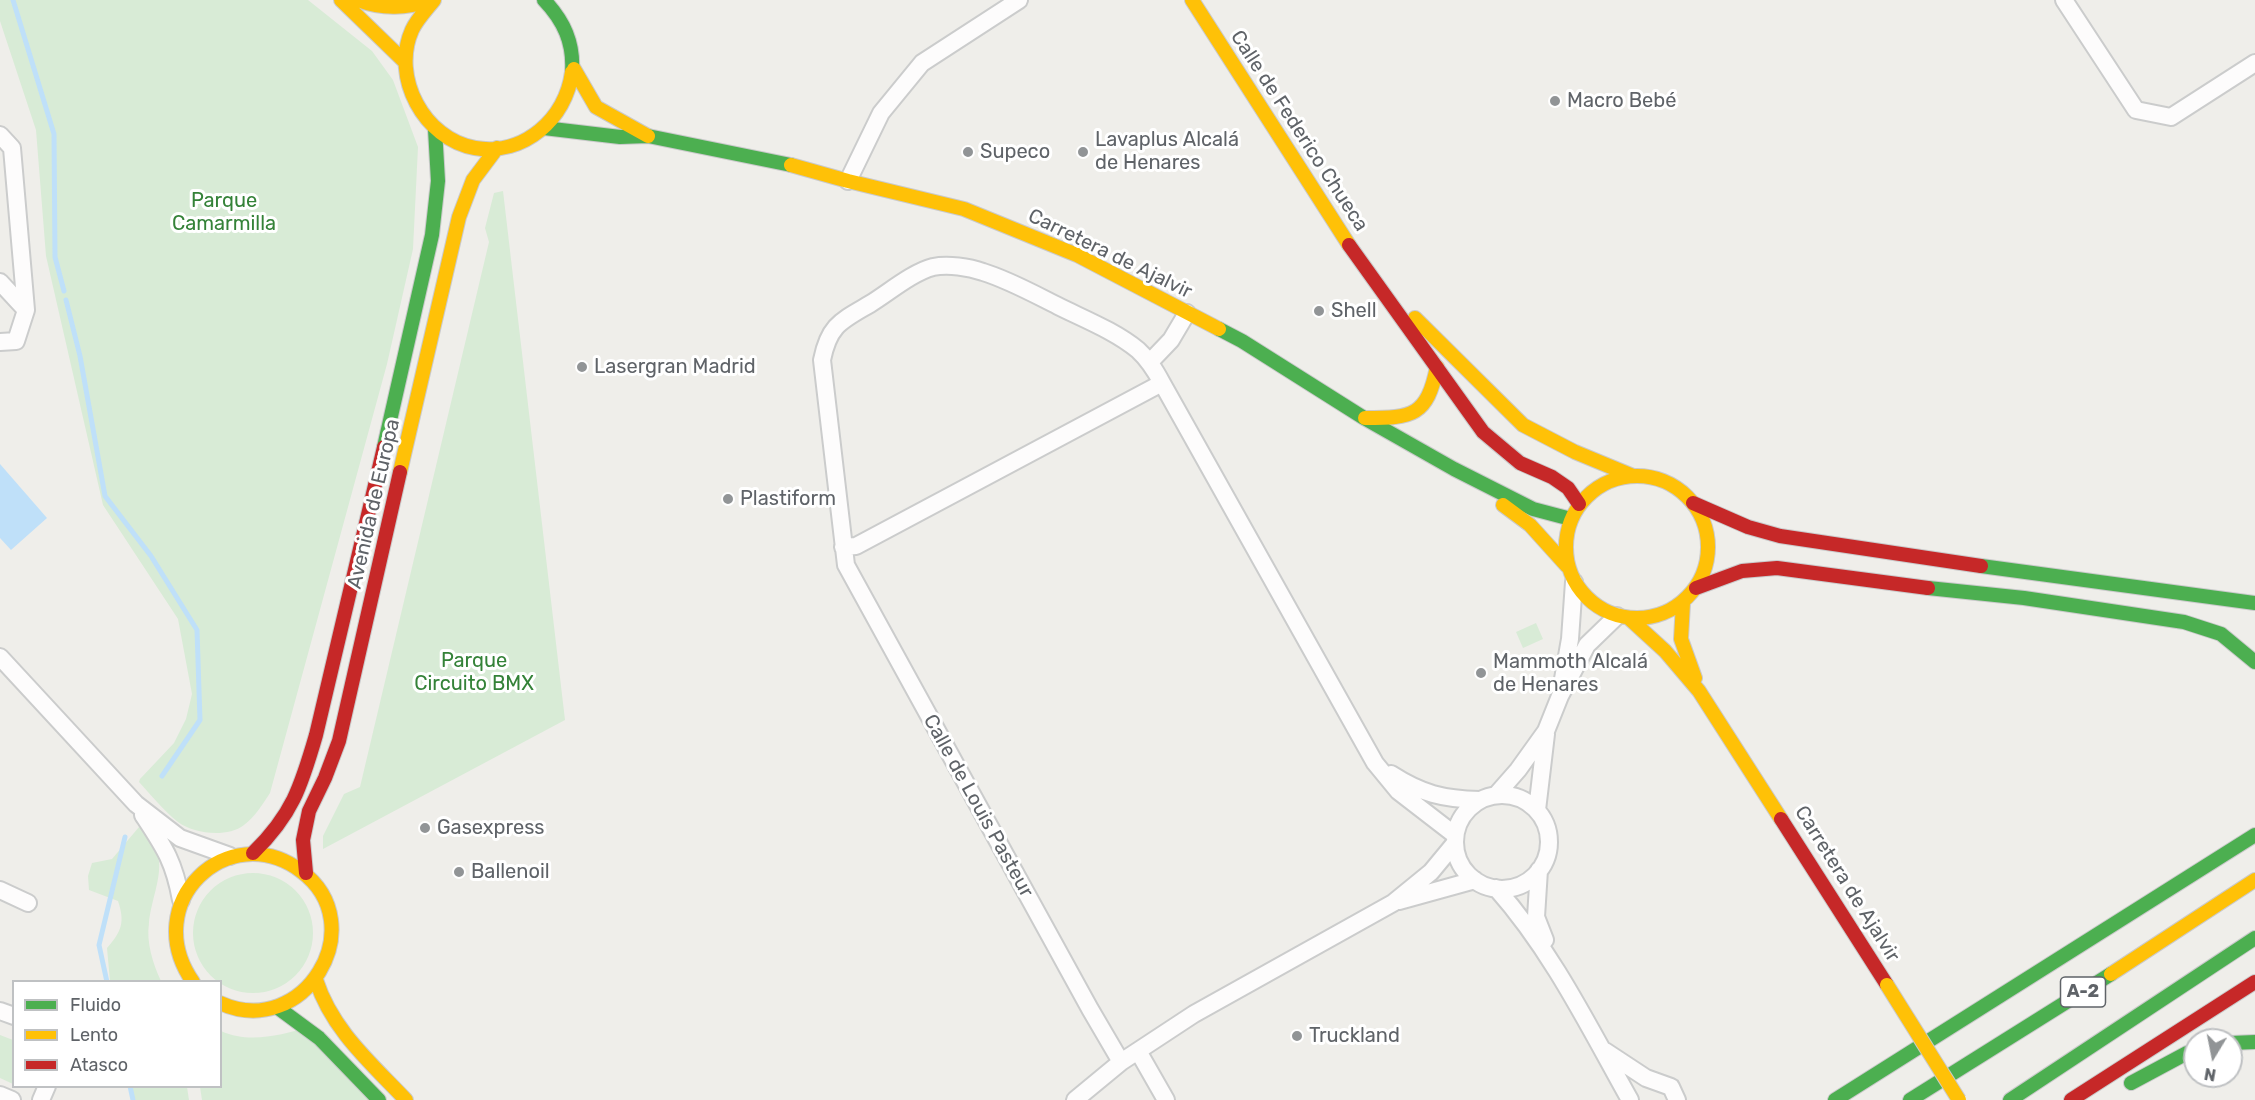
<!DOCTYPE html>
<html>
<head>
<meta charset="utf-8">
<style>
  body { margin:0 }
  #map { position:relative; width:2255px; height:1100px; overflow:hidden; background:#efeeea; font-family:Rubik,sans-serif }
  canvas { display:block }
  .legend { position:absolute; left:12px; top:980px; width:210px; height:108px; box-sizing:border-box; background:#fff; border:2px solid #bfc1c3; margin:0; padding:8px 10px; list-style:none; font-size:18px; color:#5f6368 }
  .legend li { display:flex; align-items:center; gap:12px; height:30px }
  .legend b { width:30px; border:2px solid #bfc1c3 }
  .north { position:absolute; left:2183px; top:1028px; width:60px; height:60px; box-sizing:border-box; background:#fff; border:2px solid #bfc1c3; border-radius:50%; rotate:190deg; font-size:16px; font-weight:700; line-height:24px; text-align:center; color:#5f6368 }
  .north::after { content:''; display:block; margin:auto; width:21px; height:27px; background:#919496; clip-path:polygon(50% 0,100% 100%,50% 72%,0 100%) }
</style>
</head>
<body>
<div id="map">
<canvas width="2255" height="1100"></canvas>
<ul class="legend">
<li><b style="height:8px;background:#4caf50"></b>Fluido</li>
<li><b style="height:8px;background:#ffc107"></b>Lento</li>
<li><b style="height:8px;background:#c62828"></b>Atasco</li>
</ul>
<div class="north">N</div>
</div>
<script>
const g = document.querySelector('canvas').getContext('2d');
g.lineJoin = 'round';
function fill(path, color) {
  g.fillStyle = color;
  g.fill(path, 'evenodd');
}
function trace(path, color, width, dash) {
  g.strokeStyle = color;
  g.lineWidth = width;
  g.lineCap = dash ? 'butt' : 'round';
  g.setLineDash(dash || []);
  g.stroke(path);
}
function drawText(font, color, halo, rows, align = 'center') {
  g.font = font + ' Rubik,sans-serif';
  g.lineWidth = 6;
  g.setLineDash([]);
  g.textBaseline = 'middle';
  g.strokeStyle = halo;
  g.fillStyle = color;
  for (const [text, x, y, turn = 0] of rows) {
    g.save();
    g.translate(x, y);
    g.rotate((+turn || 0) * Math.PI / 180);
    g.textAlign = isNaN(turn) ? turn : align;
    if (halo) g.strokeText(text, 0, 0);
    g.fillText(text, 0, 0);
    g.restore();
  }
}
fill(new Path2D(`
  M0,0H308L372,51L393,80L418,147L413,249L387,364L270,793C262,805 255,817 244,825C227,838 194,834 178,822C164,811 151,795 139,782L140,779L174,743L186,719L192,694L178,619L103,505L46,256L36,130L0,21Z
  M503,191L565,720L323,849V836L344,794L360,787L489,242L485,228L494,193Z
  M1536,623L1543,639L1523,648L1516,632Z
  M139,827C175,857 153,886 149,923C146,942 153,964 161,981H110L107,948C122,931 125,922 118,901L89,890L88,876L92,863L112,859Z
  M193 933a60 60 0 1 1 120 0a60 60 0 1 1-120 0Z
  M310,1027L382,1100H202L200,1087L220,1086L221,1031C250,1044 280,1035 310,1027Z
  M0,1035L13,1040V1084L0,1078Z
  M129,1087H187L189,1100H134Z`), '#d8ebd6');
fill(new Path2D(`
  M0,464L47,518L11,550L0,538Z`), '#bfe0f9');
trace(new Path2D(`
  M13,0L54,134L55,257L64,291
  M66,300L80,356L105,496L151,556L197,630L200,720L162,776
  M107,982L99,945L125,837
  M130,1086L133,1100`), '#bfe0f9', 5);
const street = new Path2D(`
  M2064,0L2136,110L2171,117L2255,63
  M0,135L12,148L26,310L16,341L0,342
  M848,181L881,113L922,63L1019,0
  M0,282L26,310
  M1150,362L1171,340L1187,313
  M843,547L856,546L1162,383
  M0,657L136,804L180,838L230,856
  M1563,679L1570,639L1574,582
  M1391,774C1422,794 1443,799 1480,800
  M1496,795L1518,770L1546,731L1560,696L1587,645L1617,616
  M1455 842a47 47 0 1 1 94 0a47 47 0 1 1-94 0Z
  M1537,810L1546,734
  M143,815C164,847 174,861 181,900
  M1539,870L1536,917L1545,940
  M1496,888C1552,951 1589,1027 1630,1100
  M0,890L28,903
  M1399,901L1475,880
  M0,1011L14,1016
  M1138,1051L1166,1100
  M1605,1051L1646,1078L1671,1087L1677,1100
  M1121,1062L1090,1009L846,565L822,360C829,325 841,321 870,304C888,293 913,272 933,267C948,264 969,267 983,272C1009,280 1034,294 1058,306C1084,319 1115,331 1138,350C1149,360 1155,370 1162,383L1375,763L1398,791L1455,835
  M0,1095L12,1100
  M41,1100L47,1086
  M1075,1100L1121,1062L1194,1014L1393,903L1431,872L1455,843`);
const fast = new Path2D(`
  M544,0C564,21 574,43 572,72
  M544,128L620,137L648,136L791,165
  M1219,329L1242,341L1364,418L1454,469L1533,509L1571,519
  M384,447L432,235L438,181L435,129
  M1981,566L2255,603
  M1928,588L2024,598L2184,622L2221,634L2255,662
  M277,1007L319,1038L379,1100
  M2231,1043L2255,1042
  M2131,1083L2187,1053L2195,1051
  M1835,1100L2255,835
  M1910,1100L2111,974
  M2010,1100L2255,938`);
const slow = new Path2D(`
  M341,0L405,62
  M358,0C384,10 406,8 432,0
  M434,0C427,9 417,19 412,30C391,77 424,139 475,148C524,156 566,119 572,72
  M1192,0L1349,245
  M574,69L596,107L648,136
  M791,165L848,181L964,209L1077,255L1219,329
  M1415,318L1523,425L1575,452L1633,476
  M1365,418C1413,418 1427,416 1437,367
  M400,472L459,217L473,180L497,148
  M1566 547a71 71 0 1 1 142 0a71 71 0 1 1-142 0Z
  M1503,505L1530,525L1567,566
  M1683,603L1681,639L1695,678
  M1630,619L1665,651L1699,691L1781,819
  M2111,974L2255,880
  M316,980C332,1030 371,1063 406,1100
  M193,982C138,903 228,817 301,871C374,925 304,1041 220,1003`);
const jam = new Path2D(`
  M1349,245L1483,432L1520,463L1552,477L1568,488L1579,504
  M1693,503L1748,527L1780,536L1981,566
  M1696,588L1742,571L1777,568L1928,588
  M1781,819L1887,985
  M253,853C292,815 301,787 316,735L384,447
  M306,873L303,840L309,811L325,778L339,741L400,472
  M2071,1100L2255,982`);
trace(street, '#cbcccc', 20);
trace(fast, '#cacacb', 16);
trace(slow, '#cacacb', 16);
trace(jam, '#cacacb', 16);
trace(street, '#fdfcfc', 16);
trace(fast, '#4caf50', 14);
trace(slow, '#ffc107', 14);
trace(jam, '#c62828', 14);
const slowBridge = new Path2D(`
  M1887,985L1959,1100`);
trace(slowBridge, '#cacacb', 16, []);
trace(slowBridge, '#ffc107', 14);
for (const [x, y, r, color] of [
  [1555,101,6,"#919496"],
  [968,152,6,"#919496"],
  [1083,152,6,"#919496"],
  [1319,311,6,"#919496"],
  [582,367,6,"#919496"],
  [728,499,6,"#919496"],
  [1481,673,6,"#919496"],
  [425,828,6,"#919496"],
  [459,872,6,"#919496"],
  [1297,1036,6,"#919496"]
]) {
  const dot = new Path2D();
  dot.arc(x, y, r, 0, 2 * Math.PI);
  g.fillStyle = color;
  g.fill(dot);
  trace(dot, '#fff', 2);
}
for (const [x, y, w] of [
  [2083,992,45]
]) {
  const box = new Path2D();
  box.roundRect(x - w / 2, y - 15, w, 30, 4.5);
  g.fillStyle = '#fff';
  g.fill(box);
  trace(box, '#5f6368', 1.5);
}
drawText('bold 18px', '#5f6368', null, [
  ["A-2",2083,992]
]);
drawText('20px', '#5f6368', '#fff', [
  ["Macro Bebé",1567,101],
  ["Lavaplus Alcalá",1095,140],
  ["de Henares",1095,163],
  ["Supeco",980,152],
  ["Shell",1331,311],
  ["Lasergran Madrid",594,367],
  ["Plastiform",740,499],
  ["Mammoth Alcalá",1493,662],
  ["de Henares",1493,685],
  ["Gasexpress",437,828],
  ["Ballenoil",471,872],
  ["Truckland",1309,1036]
], 'left');
drawText('20px', '#5f6368', '#fff', [
  ["Calle de Federico Chueca",1299,131,57],
  ["Carretera de Ajalvir",1110,254,26],
  ["Avenida de Europa",374,504,-77],
  ["Calle de Louis Pasteur",978,806,61],
  ["Carretera de Ajalvir",1847,884,58]
]);
drawText('20px', '#348238', '#fff', [
  ["Parque",224,201],
  ["Camarmilla",224,224],
  ["Parque",474,661],
  ["Circuito BMX",474,684]
]);
</script>
</body>
</html>
